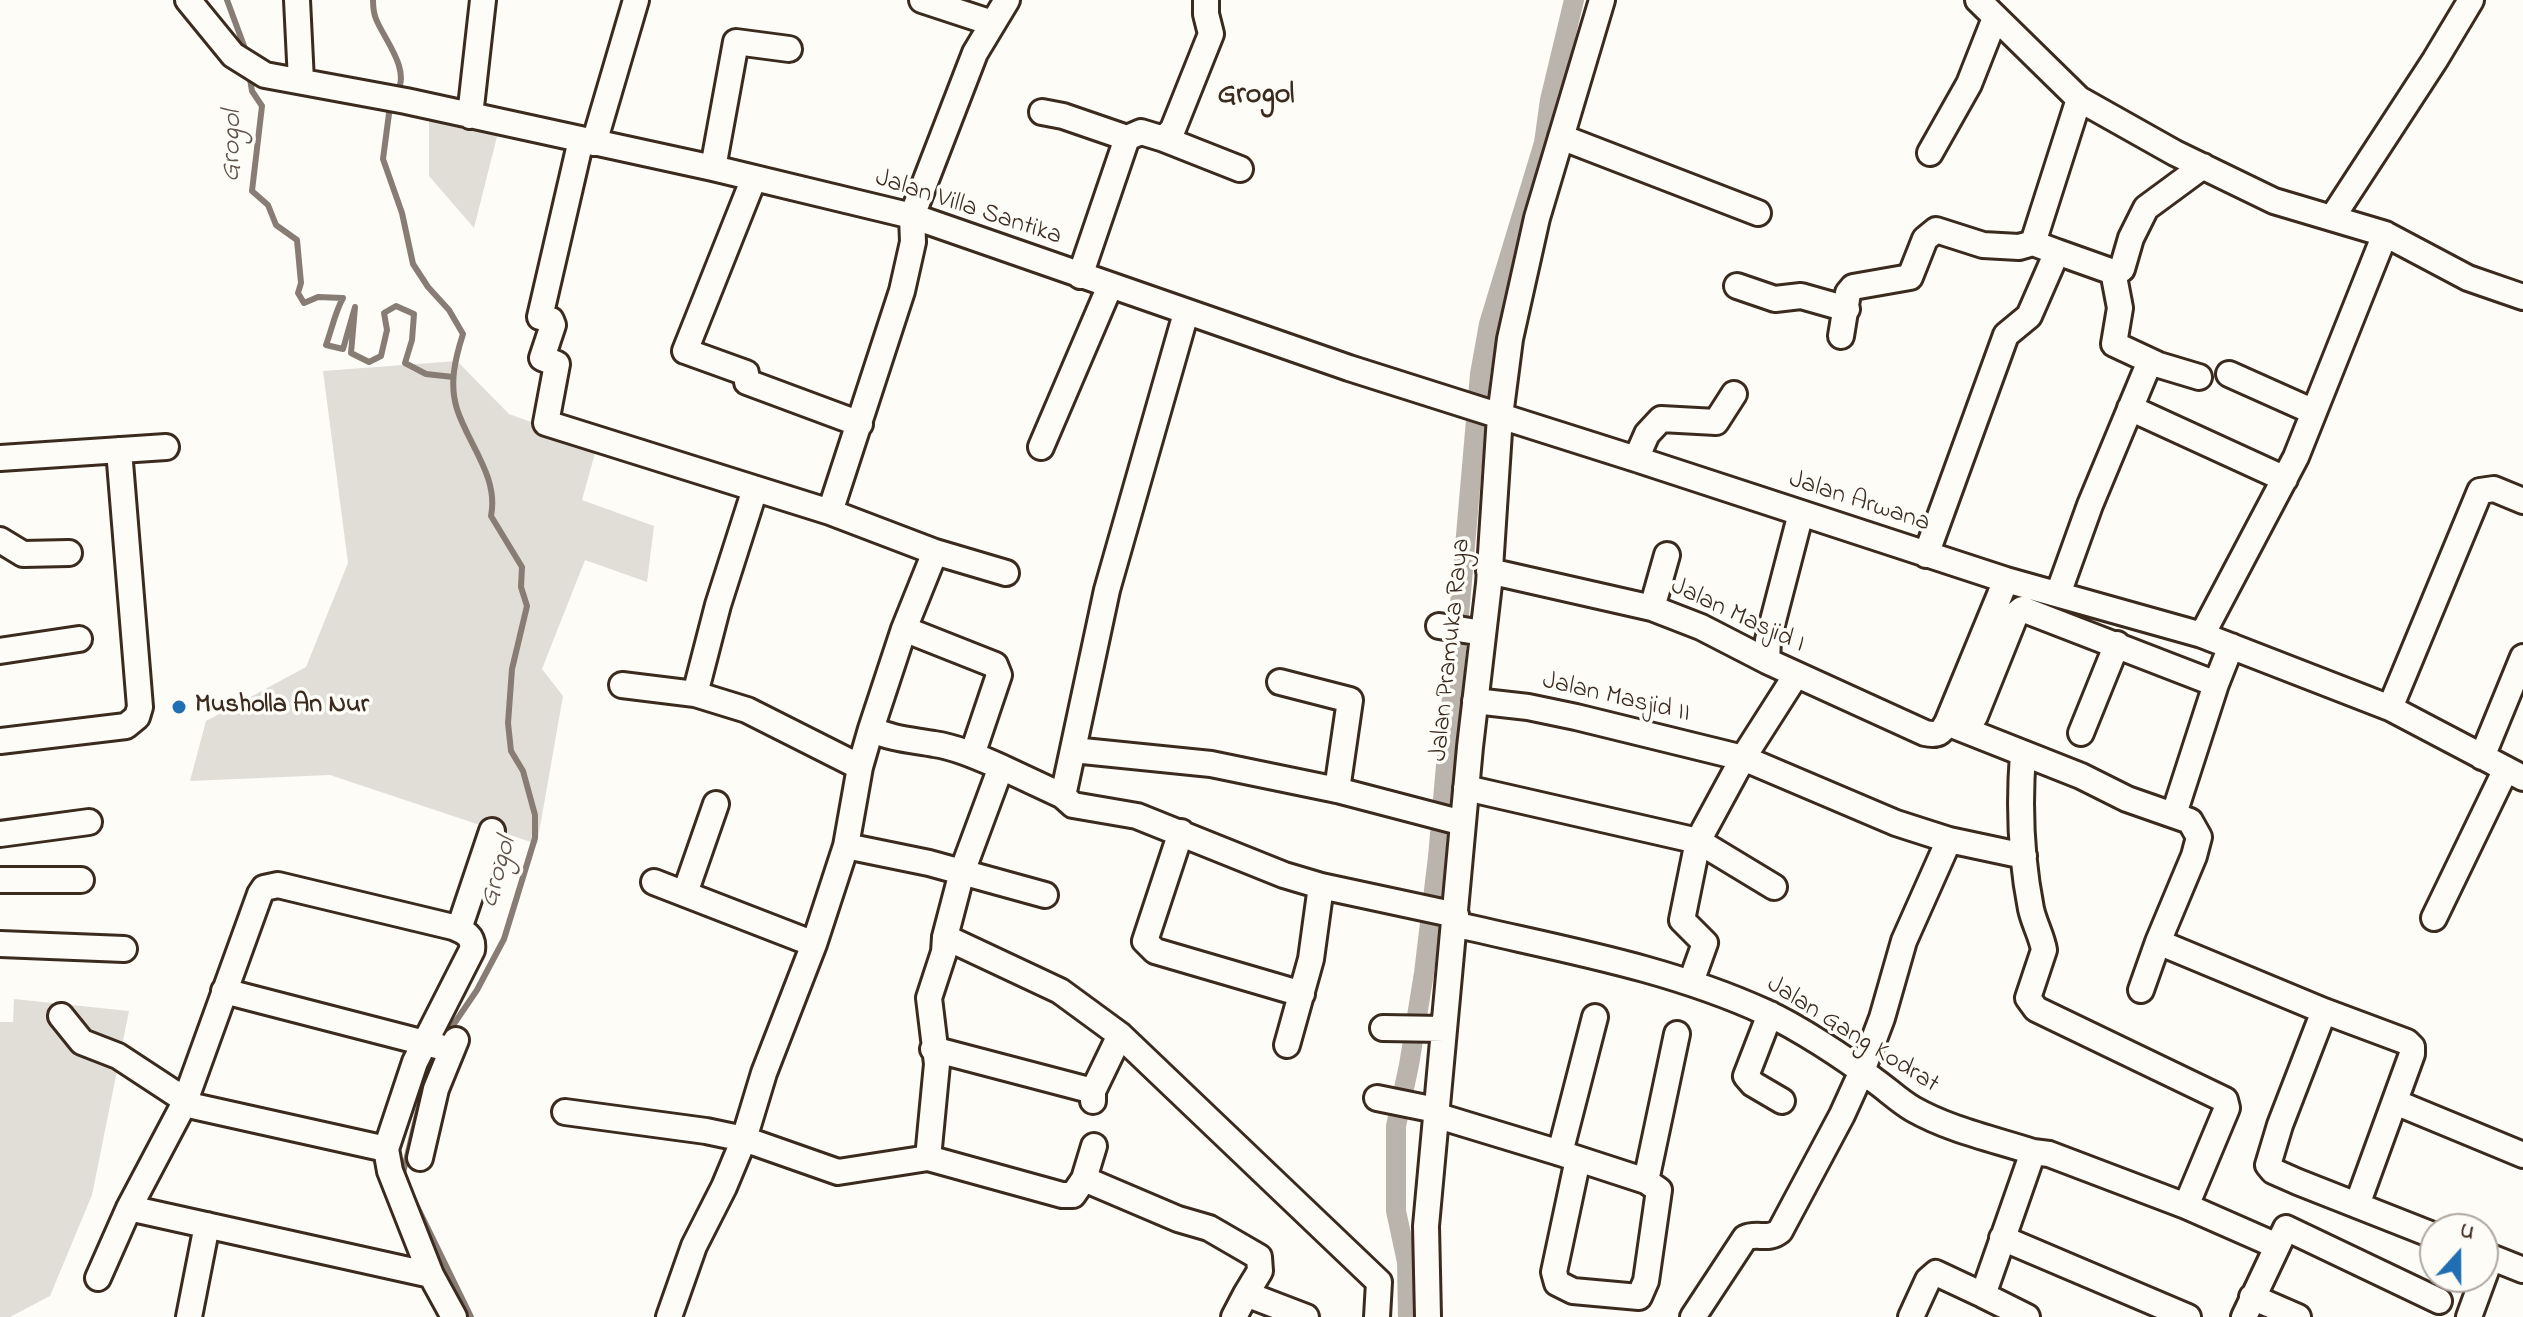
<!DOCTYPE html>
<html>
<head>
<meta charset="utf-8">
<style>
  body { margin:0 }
  #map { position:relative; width:2523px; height:1317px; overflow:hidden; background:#fdfcf7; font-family:"Indie Flower",sans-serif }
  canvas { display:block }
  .north { position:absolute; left:2419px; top:1213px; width:80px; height:80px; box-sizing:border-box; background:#fdfcf7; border:2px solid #afa8a0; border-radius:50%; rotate:21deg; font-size:22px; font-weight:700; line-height:32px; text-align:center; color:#3b2a1e }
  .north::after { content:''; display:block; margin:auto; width:28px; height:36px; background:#1f6fb2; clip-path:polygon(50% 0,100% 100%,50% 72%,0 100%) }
</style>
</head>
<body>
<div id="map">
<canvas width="2523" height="1317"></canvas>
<div class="north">U</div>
</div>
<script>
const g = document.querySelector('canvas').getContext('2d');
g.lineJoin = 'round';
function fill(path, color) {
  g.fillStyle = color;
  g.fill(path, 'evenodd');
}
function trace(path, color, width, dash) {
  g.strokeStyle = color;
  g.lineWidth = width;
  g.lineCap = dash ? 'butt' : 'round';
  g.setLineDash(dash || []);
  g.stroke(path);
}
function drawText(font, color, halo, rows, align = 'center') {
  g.font = font + ' "Indie Flower",sans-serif';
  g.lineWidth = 7;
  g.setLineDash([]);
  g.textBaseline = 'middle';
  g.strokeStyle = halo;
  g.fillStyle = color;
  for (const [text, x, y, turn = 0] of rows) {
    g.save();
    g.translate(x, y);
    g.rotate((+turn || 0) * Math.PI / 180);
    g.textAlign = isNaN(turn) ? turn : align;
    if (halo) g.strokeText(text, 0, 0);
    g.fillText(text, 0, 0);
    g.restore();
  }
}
fill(new Path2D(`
  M429,106L500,125L474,228L429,176Z
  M457,361L509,414L597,446L582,500L654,526L647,582L585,560L542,669L563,696L537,844L330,775L190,781L206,721L306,667L348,563L323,371Z
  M14,999L129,1011L92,1195L50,1296L10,1317H0V1022H13Z`), '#e1ded7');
trace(new Path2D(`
  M227,0L247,54
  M373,0C373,6 374,14 376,19C384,39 411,70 397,92
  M249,73L252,91L262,106L252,191L268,205L276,225L297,240L301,283L298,293L304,303L318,297L343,298C335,312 332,329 326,345L343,349L355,307L351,353L369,362L381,356L387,330L384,313L396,306L414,314L412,340L405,363L426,374L453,377
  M390,106L383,159L402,213L413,264L428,287L449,310L463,334C455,359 449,384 457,409C468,444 499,477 491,516L522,567L521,587L527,606L512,669L508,723L511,751L523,771L535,815V838L504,939L477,990L443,1040
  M403,1173L429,1065L436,1053
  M411,1194L471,1317`), '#887d74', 6);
trace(new Path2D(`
  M1408,1317L1407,1262L1396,1211V1126L1409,1065L1424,973L1438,857L1480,374L1489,324L1544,143L1550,100L1574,0`), '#bbb4ad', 20);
const minor = new Path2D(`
  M188,0L233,55L265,75L406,101L713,168L912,216L1349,368L1636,459L2006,580L2202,635L2390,708L2523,778
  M297,0L301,81
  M922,0L992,23
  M1978,0L2079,99L2175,153L2274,201L2385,234L2468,278L2523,297
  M1042,112L1063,116L1127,138
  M470,116L483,0
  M1561,137L1758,213
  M1164,139L1240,169
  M581,140L540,317L551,320L553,325L542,358L557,364L546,423L830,512L935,552L1006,573
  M594,143L636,0
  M1930,153L1969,84L1995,18
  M713,168L736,42L789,49
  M754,178L685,351L746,373L747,382L860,424
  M2332,218L2435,60L2471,0
  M2033,243L2079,99
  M2113,271L2120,308L2114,344L2159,365L2199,377
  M1080,276L1127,138L1141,132L1164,139L1173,129L1211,34L1206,14V0
  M1737,286L1775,299L1801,296L1847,309
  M1841,336L1848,293L1853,287L1910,277L1925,239L1936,230L1983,245L2019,247L2033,243L2057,252
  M2229,374L2314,412
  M2130,408L2285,479
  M1041,447L1110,286
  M0,458L166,447
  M1636,459L1647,434L1661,419L1716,422L1734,394
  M830,512L902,291L913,242L912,216L975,53L1007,0
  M0,540L23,554L69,553
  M1926,555L2006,335L2029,316L2057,252L2116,273L2122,269L2131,238L2146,208L2203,166
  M1489,571L1652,608L1701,627L1767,661L1925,733C1938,736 1941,733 1947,723L2006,580
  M2058,594L2090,505L2150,361
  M1652,608L1667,555
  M1439,626L1483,633
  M904,629L995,665L999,675L972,755
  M2202,635L2296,457L2385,234
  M0,651L79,639
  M1767,661L1768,640L1801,513
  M1280,682L1350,700L1337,790
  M622,685L695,694L747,710L860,767
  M695,694L718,605L755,489
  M1475,701L1528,707L1576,717L1743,758L1896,823L1949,840L2024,856
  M2390,708L2480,491L2494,489L2523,501
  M1975,716L2016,614L2022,609L2216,684
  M1947,723L2081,776L2127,799L2190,821L2199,837L2194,856L2158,942L2324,1011L2407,1042L2412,1047V1054L2357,1205
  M871,729C891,739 912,740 934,744C956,747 980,758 1001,767L962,872L945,937L944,952L929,998L937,1064L928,1158
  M2081,733L2117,644
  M0,741L126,726L137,717L140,707L119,450
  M1073,750L1211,764L1337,790L1463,823
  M2023,754C2019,805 2021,858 2031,909C2034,923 2042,937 2044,950L2028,998L2036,1009L2225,1100L2227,1108L2186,1206
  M2482,757L2523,657
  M1001,767L1063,796L1073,805L1137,816L1284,875L1321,886L1456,915
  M1466,788L1698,841L1774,887
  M1063,796L1107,590L1186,313
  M2174,814L2216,684L2231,646
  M1181,832L1145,941L1155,951L1302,994
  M0,834L89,822
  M846,846L929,863L1045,895
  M0,880H81
  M654,882L814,944
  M685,893L716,804
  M2434,918L2506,769
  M1454,924C1559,949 1667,967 1765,1012C1798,1027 1845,1058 1874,1080C1887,1089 1899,1101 1913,1109C1950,1130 1993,1139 2033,1152L2049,1154L2186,1206L2277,1246
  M459,929L492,831
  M945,937L1060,991L1120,1035L1379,1282L1377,1317
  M0,944L124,949
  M1691,982L1705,943L1682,920L1698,841L1743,758L1796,675
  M2141,990L2158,942
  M224,991L452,1050
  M2324,1011L2280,1125L2268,1165L2273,1171L2298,1182L2435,1236
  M1770,1014L1746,1076L1753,1084L1782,1101
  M61,1016L82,1042L118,1056L185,1100
  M1383,1028L1444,1029
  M1287,1045L1311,959L1321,886
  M933,1049L1093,1091
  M1377,1098L1436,1110
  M1093,1101V1091L1120,1035
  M2395,1102L2523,1155
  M184,1104L386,1149
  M565,1112L706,1131L744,1139L838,1172L928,1158L1062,1195H1073L1084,1179L1094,1146
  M1435,1115L1560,1153L1646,1181L1659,1190L1646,1281L1639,1297L1573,1291L1557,1283L1554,1272L1578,1159
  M1560,1153L1595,1017
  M420,1158L436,1089L456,1040
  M1084,1179L1178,1219L1209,1228L1259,1257L1260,1271L1246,1294
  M1646,1181L1677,1034
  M129,1208L431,1275
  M2002,1238L2188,1317
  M2483,1254L2523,1270
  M98,1278L129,1208L184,1104L260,894L264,888L278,885L453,927C465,932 474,936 472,950L415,1062L386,1149L390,1171L431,1275L454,1317
  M2252,1297L2298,1317
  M189,1317L207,1225
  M669,1317L694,1246L724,1187L744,1139L764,1073L814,944L846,846L860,767L871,729L904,629L935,552
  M1234,1317L1246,1294L1306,1317
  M1428,1317L1426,1226L1470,747L1489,584L1500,416L1510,339L1537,218L1602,0
  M1693,1317L1745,1238C1757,1232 1768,1241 1780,1231L1842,1115L1862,1071L1882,1018L1904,941L1949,840
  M1911,1317L1928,1280L1936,1273L1983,1295
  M2027,1317L1983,1295L2033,1152
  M2244,1317L2286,1228L2439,1301
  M2469,1317L2491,1257`);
trace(minor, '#3b2a1e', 30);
trace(minor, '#fdfcf7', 24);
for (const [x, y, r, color] of [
  [179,707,8,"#1f6fb2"]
]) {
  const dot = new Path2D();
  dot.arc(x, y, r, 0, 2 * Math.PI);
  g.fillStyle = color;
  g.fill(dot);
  trace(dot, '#fdfcf7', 3);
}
drawText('26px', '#3b2a1e', '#fdfcf7', [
  ["Jalan Villa Santika",968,209,18],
  ["Jalan Arwana",1859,503,18],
  ["Jalan Masjid I",1737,617,25],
  ["Jalan Pramuka Raya",1452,650,-84],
  ["Jalan Masjid II",1616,699,13],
  ["Jalan Gang Kodrat",1852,1036,32]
]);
drawText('bold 26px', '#3b2a1e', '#fdfcf7', [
  ["Musholla An Nur",195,707]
], 'left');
drawText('italic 28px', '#615349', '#fdfcf7', [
  ["Grogol",234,146,-89],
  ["Grogol",500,873,-74]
]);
drawText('bold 30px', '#3b2a1e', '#fdfcf7', [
  ["Grogol",1256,97]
]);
</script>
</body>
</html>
